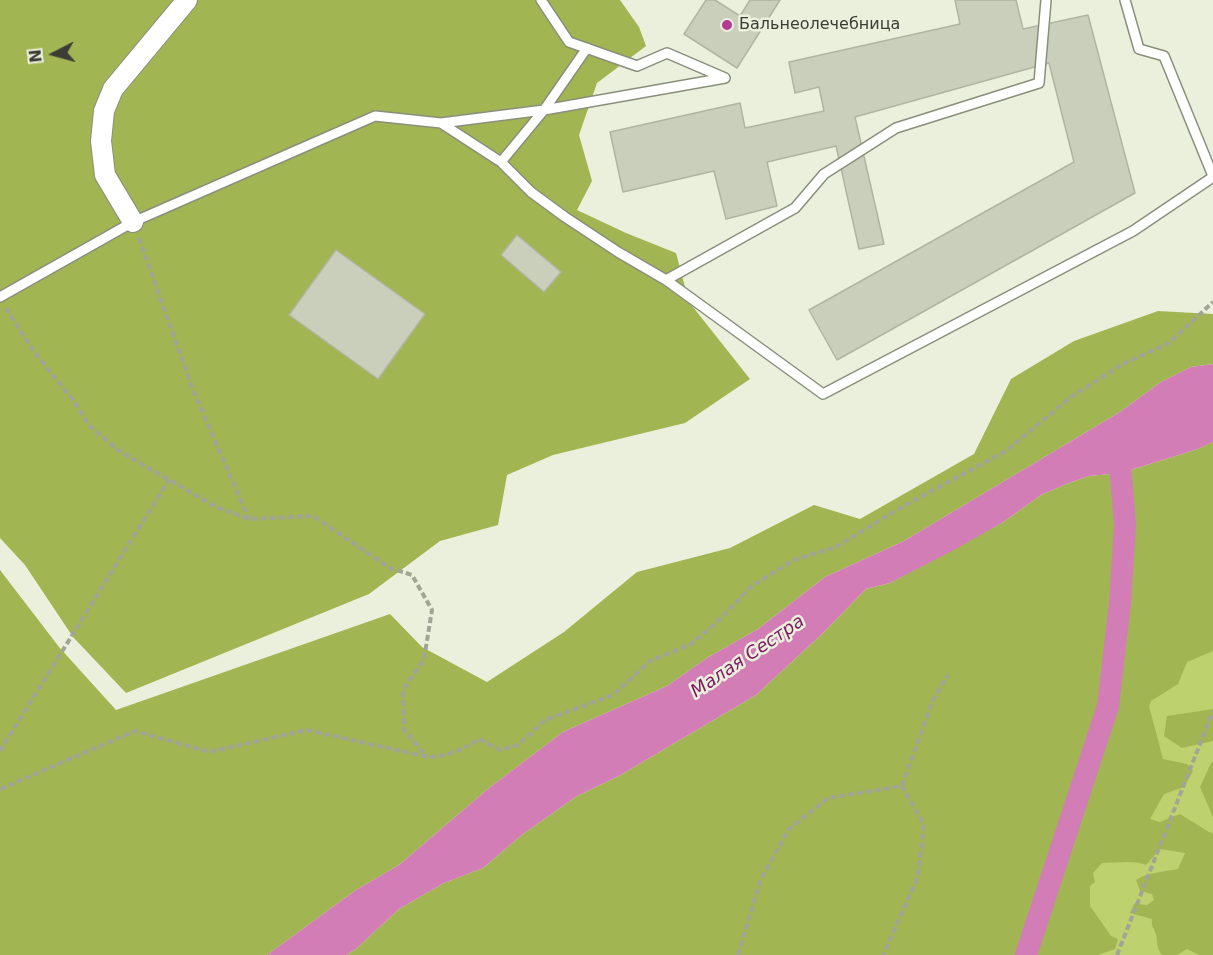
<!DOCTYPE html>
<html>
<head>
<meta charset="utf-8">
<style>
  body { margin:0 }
  #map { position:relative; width:1213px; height:955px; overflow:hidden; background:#eaf0db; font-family:"DejaVu Sans",sans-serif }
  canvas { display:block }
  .north { position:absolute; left:24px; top:24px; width:60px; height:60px; -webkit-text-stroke:4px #eaf0db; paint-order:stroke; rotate:264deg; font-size:16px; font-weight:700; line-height:24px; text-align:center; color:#3b3d35 }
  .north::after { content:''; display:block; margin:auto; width:21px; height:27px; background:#3b3d35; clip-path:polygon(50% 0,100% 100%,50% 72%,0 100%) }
</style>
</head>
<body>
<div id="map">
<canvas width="1213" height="955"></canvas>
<div class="north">N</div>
</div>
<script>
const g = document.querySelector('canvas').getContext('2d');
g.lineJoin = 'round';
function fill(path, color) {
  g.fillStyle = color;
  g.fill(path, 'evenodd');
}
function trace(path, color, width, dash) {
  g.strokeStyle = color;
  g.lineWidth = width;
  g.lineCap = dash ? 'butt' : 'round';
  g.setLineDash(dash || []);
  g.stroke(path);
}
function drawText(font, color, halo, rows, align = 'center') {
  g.font = font + ' "DejaVu Sans",sans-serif';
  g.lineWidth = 5;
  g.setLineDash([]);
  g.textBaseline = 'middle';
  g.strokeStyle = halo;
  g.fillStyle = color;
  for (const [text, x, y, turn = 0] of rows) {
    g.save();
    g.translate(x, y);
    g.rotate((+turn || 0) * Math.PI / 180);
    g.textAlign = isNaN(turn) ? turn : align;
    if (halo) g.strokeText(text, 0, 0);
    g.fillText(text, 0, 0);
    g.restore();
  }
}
fill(new Path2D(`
  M1213,442V955H1026L1198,449Z`), '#bdd16f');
fill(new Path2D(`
  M0,0H620L639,27L646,46L597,83L579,135L592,181L577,210L626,233L676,253L689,302L750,379L685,423L553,455L507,475L498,525L440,541L369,594L126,693L73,637L25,565L0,538Z
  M1158,311L1213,314V364L1191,367L1161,382L1120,412L904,541L825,577L758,629L707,658L667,686L563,732L489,788L399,865L356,890L267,955H0V570L59,647L116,710L390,614L422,647L487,682L564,632L637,572L730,548L814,505L860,519L974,454L1011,379L1074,341Z
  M1213,442V651L1187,662L1178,684L1151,701L1149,706L1163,759L1187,764L1193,771L1184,787L1164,794L1150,819L1160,822L1180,814L1209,832L1213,833V955H1199L1187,949L1177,955H1162C1156,947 1158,943 1156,935C1154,927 1151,927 1152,919L1130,913L1134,904L1147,905L1154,900L1152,894L1140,891L1136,880C1148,872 1164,872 1178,869L1185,853L1160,849L1146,865C1132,860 1117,863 1102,863L1093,873L1095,882L1090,886V906L1111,936L1118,939L1115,949L1098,955H346L356,949L399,909L444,883L483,868L523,834L577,796L619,776L756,695L821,635L866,589L890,583L1002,523L1041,495L1069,483L1089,476L1121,473L1198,449Z
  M1213,709V741L1182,748L1164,736L1167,716Z
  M1213,762V817L1200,787L1211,763Z`), '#a2b553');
fill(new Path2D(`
  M1213,364V442L1198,449L1121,473L1089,476L1069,483L1041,495L1002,523L952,551L890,583L866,589L821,635L756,695L619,776L577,796L523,834L483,868L444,883L399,909L356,949L346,955H267L356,890L399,865L489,788L563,732L667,686L707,658L758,629L825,577L904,541L1120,412L1161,382L1191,367Z`), '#d27db6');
trace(new Path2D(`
  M1026,955L1108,706L1120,603L1125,525L1119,452`), '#d27db6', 22);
const building = new Path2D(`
  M706,0H715L740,16L750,0H780L737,68L684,34Z
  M955,0H1016L1023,29L1088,15L1135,193L837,360L809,310L1074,162L1049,63L855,117L884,244L859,249L836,146L767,162L777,206L726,219L714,171L623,192L610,132L740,103L745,128L824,111L819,87L795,93L789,62L960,24Z
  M517,235L561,272L544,292L501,255Z
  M336,250L425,314L378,379L289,315Z`);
fill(building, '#c9cfbb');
trace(building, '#b0b5a1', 1.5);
const service = new Path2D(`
  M1125,0L1139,49L1164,56L1213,176
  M441,123L544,110L725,78L667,53L637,66L569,42L541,0
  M501,162L544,110L587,48
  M666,280L823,394L1133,231L1213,177
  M0,297L133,222L375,116L441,123L501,162L531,192L565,217L618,252L666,280L795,208L824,174L896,128L1039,83L1046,0`);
const minor = new Path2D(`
  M133,222L105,175L101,141L104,111L113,89L187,0`);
trace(service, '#8a8f7c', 12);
trace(minor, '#8a8f7c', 22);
trace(new Path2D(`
  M139,238L193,390L249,519
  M6,308L32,349L75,403L90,426L119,451L216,507L249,519L313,516L390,568L412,575L432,610L424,659L403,690L404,730L427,757
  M0,751L169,480
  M902,786L933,700L948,675
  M0,789L135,731L209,752L307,730L428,757C448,757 463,749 480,739L500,750L518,745L545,720L613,695L650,661L691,644L716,623L752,586L794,560L836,547L900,508L1006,451L1071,397L1121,365L1169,343L1213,302
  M738,955L761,879L789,829L828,798L902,786L924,824L918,877L883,955
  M1117,955L1213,711`), '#a0a595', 4, [6, 3]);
trace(service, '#fff', 9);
trace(minor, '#fff', 20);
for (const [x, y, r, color] of [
  [727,25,6,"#b33c92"]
]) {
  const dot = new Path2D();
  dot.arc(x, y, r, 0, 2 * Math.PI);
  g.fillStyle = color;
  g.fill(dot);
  trace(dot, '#eaf0db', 2);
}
drawText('16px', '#3b3d35', '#eaf0db', [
  ["Бальнеолечебница",739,25]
], 'left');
drawText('italic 18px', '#7d1864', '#eaf0db', [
  ["Малая Сестра",748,657,-34]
]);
</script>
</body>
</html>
